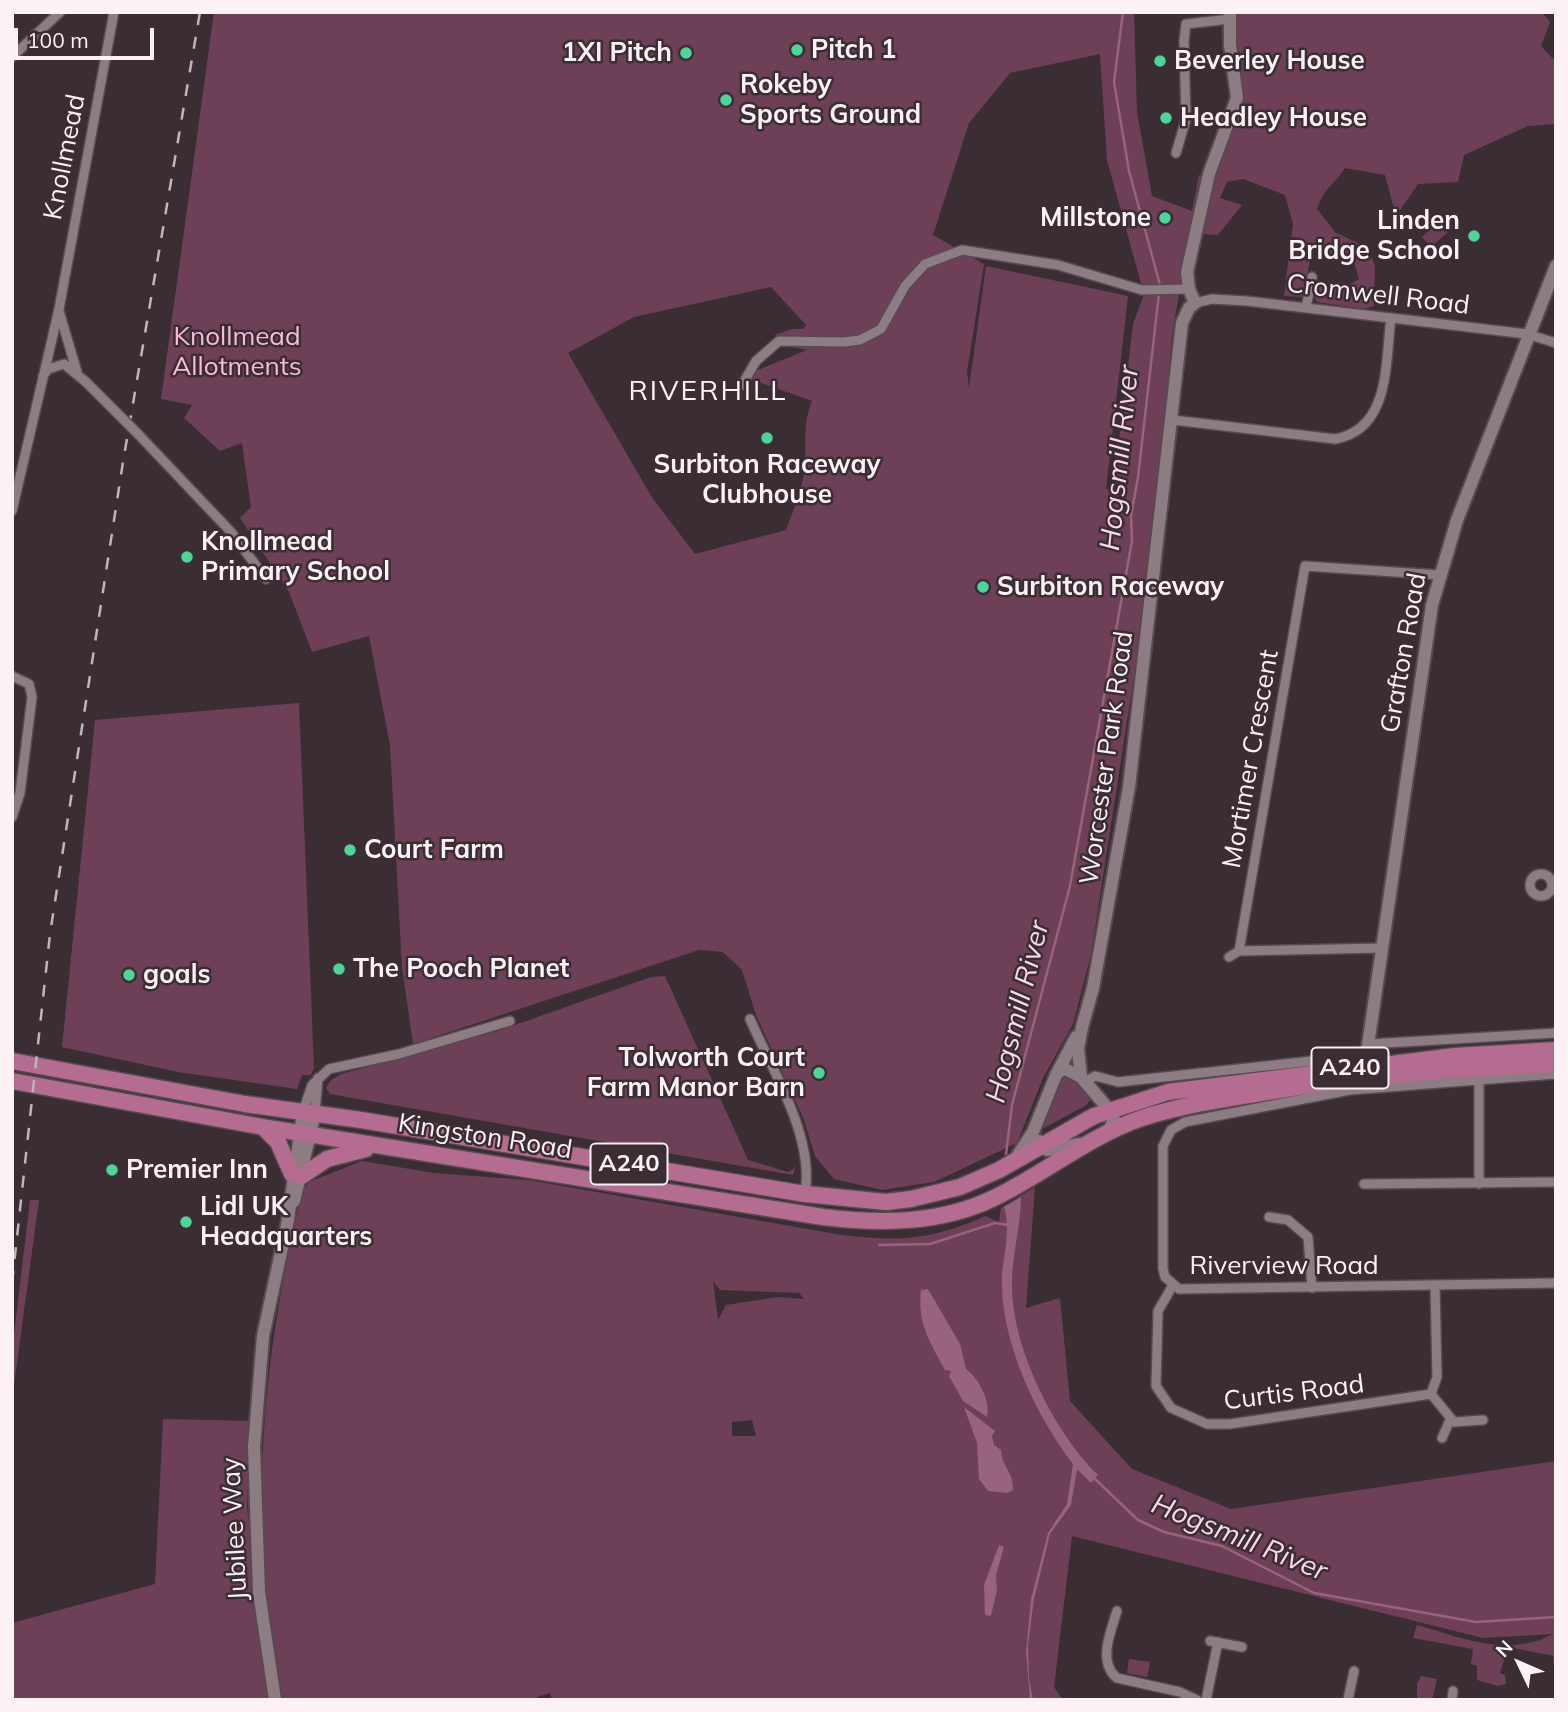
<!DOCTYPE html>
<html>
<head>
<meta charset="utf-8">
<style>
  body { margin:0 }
  #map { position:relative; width:1568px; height:1712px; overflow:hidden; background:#3b2d34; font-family:Mulish,sans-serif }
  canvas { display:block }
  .frame { position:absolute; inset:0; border:14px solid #fcf2f6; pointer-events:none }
  .north { position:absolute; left:1484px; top:1628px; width:70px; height:70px; -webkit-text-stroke:5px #3b2d34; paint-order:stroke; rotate:314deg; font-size:19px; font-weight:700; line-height:28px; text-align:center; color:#fcf2f6 }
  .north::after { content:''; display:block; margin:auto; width:24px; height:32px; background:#fcf2f6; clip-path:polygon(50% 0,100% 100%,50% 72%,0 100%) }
  .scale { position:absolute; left:14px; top:28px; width:140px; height:32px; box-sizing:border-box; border:4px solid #fcf2f6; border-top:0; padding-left:9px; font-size:21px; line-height:24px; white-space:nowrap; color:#fcf2f6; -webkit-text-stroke:5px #3b2d34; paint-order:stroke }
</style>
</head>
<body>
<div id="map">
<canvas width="1568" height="1712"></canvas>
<div class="frame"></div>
<div class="north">N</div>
<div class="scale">100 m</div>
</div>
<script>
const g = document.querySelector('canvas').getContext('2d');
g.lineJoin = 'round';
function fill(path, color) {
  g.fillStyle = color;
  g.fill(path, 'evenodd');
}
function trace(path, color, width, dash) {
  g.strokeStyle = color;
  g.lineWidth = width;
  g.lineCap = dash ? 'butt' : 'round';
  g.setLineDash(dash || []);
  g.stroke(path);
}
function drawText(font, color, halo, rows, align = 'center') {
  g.font = font + ' Mulish,sans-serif';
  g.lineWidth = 5;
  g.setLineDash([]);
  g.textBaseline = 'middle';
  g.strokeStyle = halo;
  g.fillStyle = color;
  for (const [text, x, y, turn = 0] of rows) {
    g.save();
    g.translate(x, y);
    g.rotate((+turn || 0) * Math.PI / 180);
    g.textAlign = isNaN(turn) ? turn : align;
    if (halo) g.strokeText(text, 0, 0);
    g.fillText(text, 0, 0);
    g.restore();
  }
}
fill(new Path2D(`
  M214,12H1134L1137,112L1152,196L1192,211L1199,175L1205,176L1187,249L1172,335L1151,566L1091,954L1073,1024L1043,1078L1017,1143L934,1182L882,1190L834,1179L815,1156L804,1120L756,1015L742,970L723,952L699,950L413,1044L402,967L390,745L369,636L312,652L289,592L240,518L251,507L242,443L220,451L184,418L192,405L161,399ZM1100,54L1107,160L1144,294L1133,324L1113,489H1106L1128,296L986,266L969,388L967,372L984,264L933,235L969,123L1010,73ZM771,287L806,325L803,329H792L775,335L776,338H782L786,346L807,350L753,372V380L812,401C802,426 807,440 805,466C803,488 794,509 786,530L695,554L653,499L568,353L634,317Z
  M1236,12H1542L1550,22L1541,46L1556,62V124L1528,126L1464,155L1458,182L1418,184L1396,216L1385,175L1345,168C1333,186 1324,188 1317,209L1336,233L1367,247L1375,266L1374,306L1364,309L1317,302L1313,294L1317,284L1347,286L1359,279L1355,265L1329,253L1312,250L1303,297L1284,296L1293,224L1285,195L1243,179L1227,182L1220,198L1242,205L1218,235L1201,234L1219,162L1239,106L1233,37Z
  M1440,221L1449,231L1431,247L1422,237Z
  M299,703L314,1068L311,1075H302L297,1089L178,1072L62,1047L95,720Z
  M665,976L748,1160L788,1172L795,1168L793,1175L330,1094L326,1088L331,1080L341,1074L498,1031L651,977Z
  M1065,1076L1072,1077L1091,1099L1085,1106L1044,1128C1045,1113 1052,1086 1065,1076Z
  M362,1161L434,1173L528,1180L842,1235C899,1242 932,1240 985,1216L999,1222L1001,1208L1035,1187L1026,1308L1060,1298L1070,1401L1132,1469L1231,1509L1556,1461V1664L1553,1663L1554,1656L1508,1647L1500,1673L1505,1675L1506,1684L1498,1686L1477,1680V1666L1471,1664L1473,1649L1413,1638L1417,1625C1463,1638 1507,1658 1553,1634L1483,1638L1072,1536L1054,1687L1063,1700H552L550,1693L537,1697V1700H283C276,1660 266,1619 264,1579C255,1447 271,1321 302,1193L309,1182ZM713,1281L720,1290L799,1293L804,1299L778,1297L726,1305L718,1320ZM752,1420L756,1436H732V1422Z
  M30,1200H39L12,1400V1351Z
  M163,1419L251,1421L247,1507L270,1700H12V1623L155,1584Z
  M1129,1659L1150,1662L1147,1677L1127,1673Z
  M1421,1676L1437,1679L1432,1700H1417V1684Z`), '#6e4057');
fill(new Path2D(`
  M1021,1197C1021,1227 1011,1258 1012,1288C1013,1350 1055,1433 1098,1475L1091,1483L1077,1469L1071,1505L1050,1534L1034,1599L1028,1645L1029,1679L1033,1700L1030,1699L1026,1653L1031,1599L1048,1533L1067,1504L1073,1464C1037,1418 1003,1345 1002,1287C1001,1259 1012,1234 1004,1207Z
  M928,1289L960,1344L966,1369C979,1379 991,1401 987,1417L963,1401L949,1376L951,1371L945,1370C930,1343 917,1322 921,1290Z
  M964,1407L995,1431L992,1436L994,1445L1001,1450C1001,1465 1014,1473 1013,1490L1007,1493L988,1491L979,1479L977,1443Z
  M999,1545L1004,1547L996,1575L997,1590L991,1616L985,1615L984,1585Z`), '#97637d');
trace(new Path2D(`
  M1006,1154L1012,1105L1070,886L1132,541L1131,516L1138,477L1160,285L1129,171L1114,82L1123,12
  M879,1245L930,1244L995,1223L1008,1225
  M1094,1478L1138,1520L1164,1532L1222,1546L1314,1593L1476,1622L1556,1617`), '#97637d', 2.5);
const street = new Path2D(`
  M12,57L60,12
  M1176,153L1186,119L1184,41L1186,24L1230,19
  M1195,303L1212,299L1247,301L1527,334L1556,343
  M1306,308L1312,277
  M59,311L77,372
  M43,376L48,369L64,364L86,382
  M742,385L756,361L779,341L844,342L860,340L881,329L905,286L925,264L962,250L1058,265L1142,290L1189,289
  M1173,420L1335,439C1391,429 1385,362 1391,318
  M138,434L231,532L266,579
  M12,511L59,309L114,12
  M12,676L29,684L32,697L20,793L12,817
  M1530 885a11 11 0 1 1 22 0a11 11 0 1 1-22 0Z
  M1382,948L1239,951L1305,566L1440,575
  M1229,957L1239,951
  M750,1019C772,1070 815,1137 805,1194
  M1369,1044L1556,1033
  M1556,1074L1350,1090L1185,1122L1171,1130L1163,1146V1269L1165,1277L1179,1289L1556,1283
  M1479,1079V1184
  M1085,1082L1095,1076L1118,1082L1367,1055
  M303,1112L312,1085L329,1069L399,1054L510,1021
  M315,1113L318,1078
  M1364,1184L1556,1182
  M1269,1217L1288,1220L1308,1237L1312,1288
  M1173,1285L1158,1311L1156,1386L1171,1408L1207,1424H1230L1431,1394L1437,1377L1435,1285
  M1431,1394L1454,1422L1483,1420
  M1442,1438L1450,1420
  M1117,1611C1111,1631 1097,1662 1117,1678L1180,1692L1197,1700
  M1210,1641L1242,1647
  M1206,1700L1218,1642
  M1348,1700L1354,1671
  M1452,1700L1453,1691`);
const secondary = new Path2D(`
  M1365,1066L1432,605L1457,520L1556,266
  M1057,1073L1065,1069L1081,1077L1111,1112L1114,1119L1108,1133
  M1081,1077L1078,1049L1082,1027L1093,988L1129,787L1182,323L1189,308L1195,303L1189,289L1187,272L1209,174L1237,98L1230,45V12
  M1039,1141L1047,1150L1079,1144
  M1016,1158L1033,1132L1056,1075L1076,1037
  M294,1201L315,1113
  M275,1700L259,1592L254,1447L263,1336L288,1220L303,1112`);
const highway = new Path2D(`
  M12,1061L245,1104L361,1120L805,1194L886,1202L911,1199L960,1187L999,1170L1094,1116L1168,1092L1455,1056L1556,1050
  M12,1081L263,1127L823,1217C881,1224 940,1224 994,1198C1044,1174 1089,1136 1142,1118C1182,1105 1225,1099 1267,1092C1362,1076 1459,1068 1556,1064
  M263,1127L278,1142L292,1174
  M302,1176L327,1159L366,1149`);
trace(street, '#564a50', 12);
trace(secondary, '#564a50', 16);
trace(highway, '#564a50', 19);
trace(street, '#8d7c83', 9);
trace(secondary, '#8d7c83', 12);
trace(highway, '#b56c91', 16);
trace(new Path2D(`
  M12,1283L50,934L123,462L200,12`), '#c0b5ba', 2.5, [12, 12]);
const streetBridge = new Path2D(`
  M86,382L138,434`);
trace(streetBridge, '#564a50', 12, []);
trace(streetBridge, '#8d7c83', 9);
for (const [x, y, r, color] of [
  [797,50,7,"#4ed399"],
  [686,53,7,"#4ed399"],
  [1160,61,7,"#4ed399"],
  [726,100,7,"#4ed399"],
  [1166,118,7,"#4ed399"],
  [1165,218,7,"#4ed399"],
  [1474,236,7,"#4ed399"],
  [767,438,7,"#4ed399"],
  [187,557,7,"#4ed399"],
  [983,587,7,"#4ed399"],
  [350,850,7,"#4ed399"],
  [339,969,7,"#4ed399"],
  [129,975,7,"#4ed399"],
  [819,1073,7,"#4ed399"],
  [112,1170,7,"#4ed399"],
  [186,1222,7,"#4ed399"]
]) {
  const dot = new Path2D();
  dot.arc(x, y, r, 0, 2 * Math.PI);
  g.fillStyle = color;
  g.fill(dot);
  trace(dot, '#3b2d34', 2.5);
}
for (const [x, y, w] of [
  [1350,1068,77],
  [629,1164,77]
]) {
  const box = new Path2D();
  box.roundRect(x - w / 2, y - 20.5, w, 41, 5);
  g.fillStyle = '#3b2d34';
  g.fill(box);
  trace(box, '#fcf2f6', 2);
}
drawText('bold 24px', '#fcf2f6', null, [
  ["A240",1350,1068],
  ["A240",629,1164]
]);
drawText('bold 26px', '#fcf2f6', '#3b2d34', [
  ["Pitch 1",811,50],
  ["1XI Pitch",672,53,"right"],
  ["Beverley House",1174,61],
  ["Rokeby",740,85],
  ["Sports Ground",740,115],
  ["Headley House",1180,118],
  ["Millstone",1151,218,"right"],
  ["Linden",1460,221,"right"],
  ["Bridge School",1460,251,"right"],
  ["Surbiton Raceway",767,465,"center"],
  ["Clubhouse",767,495,"center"],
  ["Knollmead",201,542],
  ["Primary School",201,572],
  ["Surbiton Raceway",997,587],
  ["Court Farm",364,850],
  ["The Pooch Planet",353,969],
  ["goals",143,975],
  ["Tolworth Court",805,1058,"right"],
  ["Farm Manor Barn",805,1088,"right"],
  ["Premier Inn",126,1170],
  ["Lidl UK",200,1207],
  ["Headquarters",200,1237]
], 'left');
drawText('26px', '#fcf2f6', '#3b2d34', [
  ["Knollmead",65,157,-79],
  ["Cromwell Road",1378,295,7],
  ["Grafton Road",1404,653,-80],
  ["Worcester Park Road",1107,758,-82],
  ["Mortimer Crescent",1251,759,-80],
  ["Kingston Road",485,1137,9],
  ["Riverview Road",1284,1266],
  ["Curtis Road",1294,1393,-7],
  ["Jubilee Way",235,1529,-93]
]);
drawText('26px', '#fbbad9', '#3b2d34', [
  ["Knollmead",237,337],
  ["Allotments",237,367]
]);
g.letterSpacing = '2px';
drawText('28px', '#fcf2f6', '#3b2d34', [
  ["RIVERHILL",708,392]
]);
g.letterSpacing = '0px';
drawText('italic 28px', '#fad8e8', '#3b2d34', [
  ["Hogsmill River",1120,458,-84],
  ["Hogsmill River",1018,1012,-76],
  ["Hogsmill River",1239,1538,22]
]);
</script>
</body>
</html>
